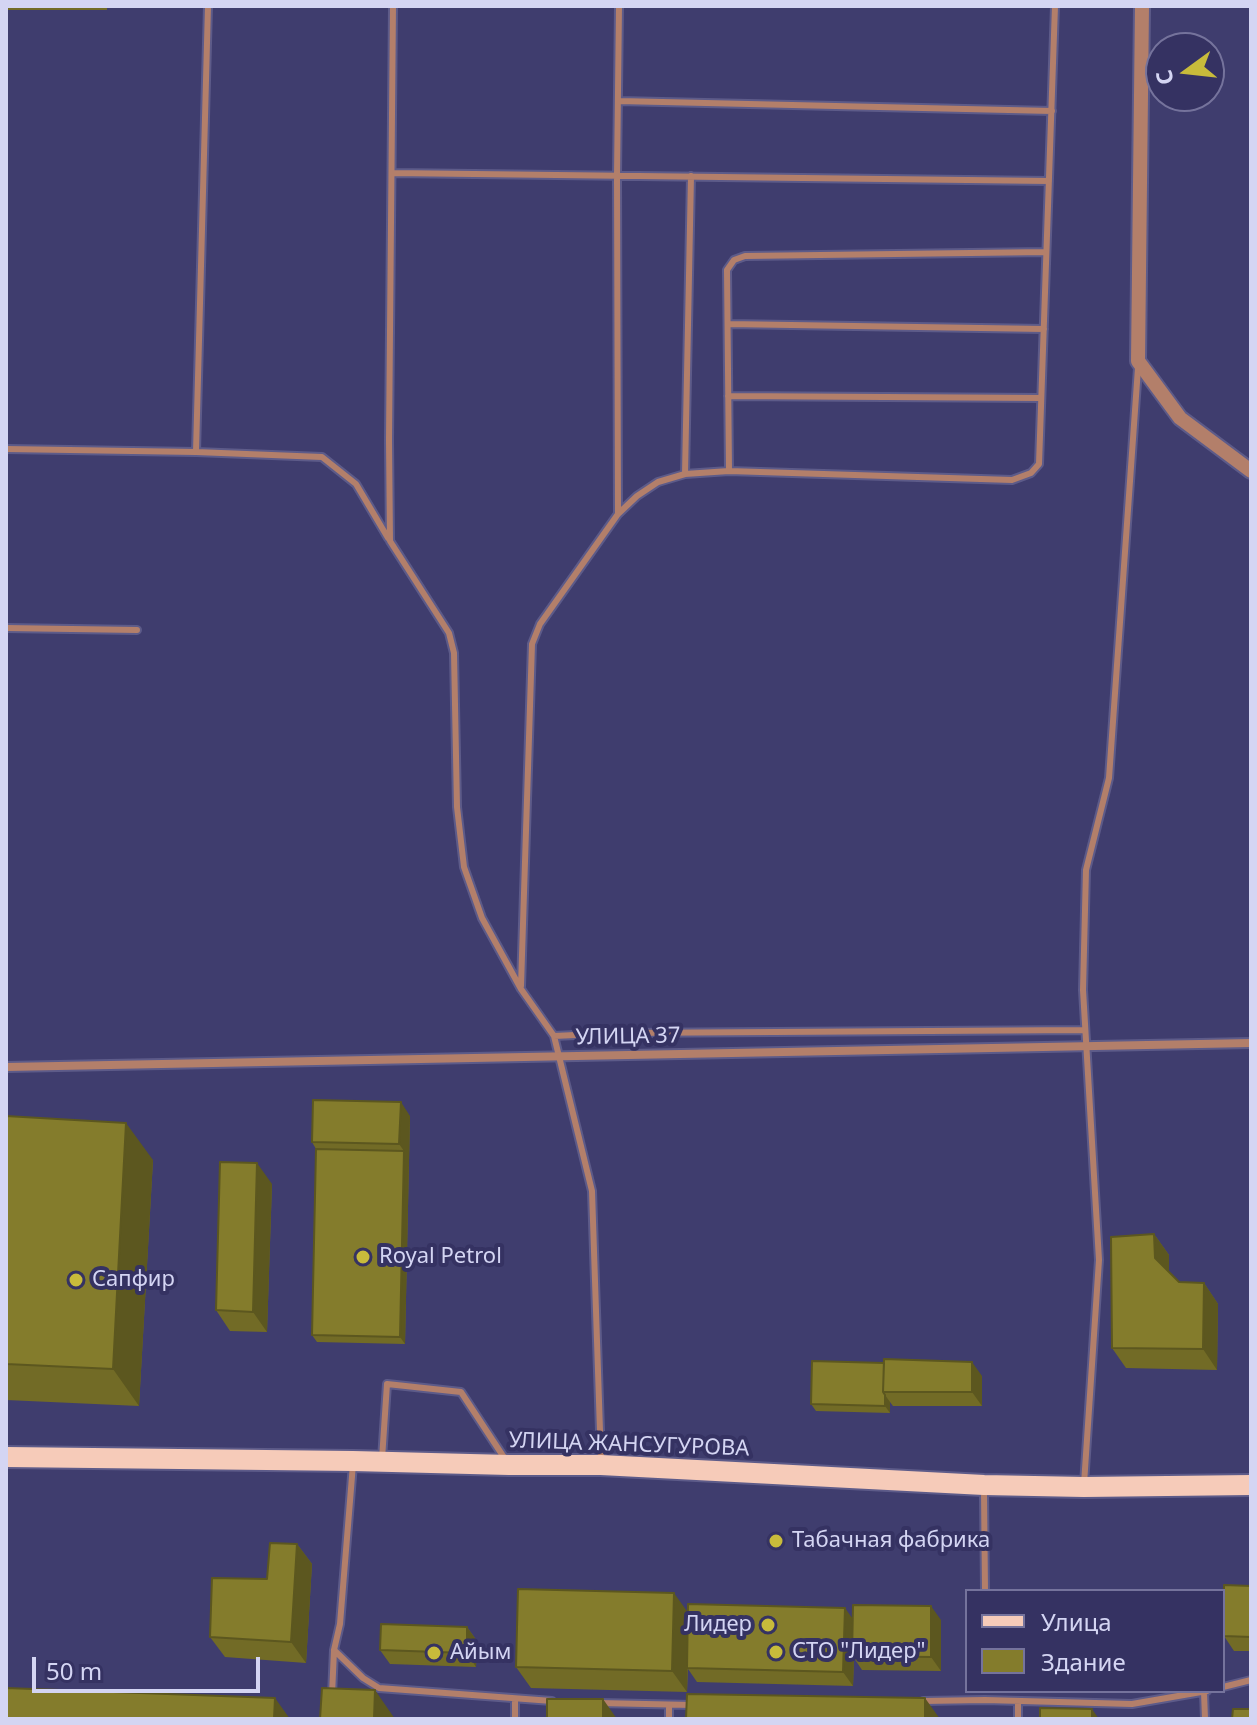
<!DOCTYPE html>
<html>
<head>
<meta charset="utf-8">
<style>
  body { margin:0 }
  #map { position:relative; width:1257px; height:1725px; overflow:hidden; background:#3f3d6e; font-family:"Noto Sans",sans-serif }
  canvas { display:block }
  .frame { position:absolute; inset:0; border:8px solid #d4d5f3; pointer-events:none }
  .legend { position:absolute; left:965px; top:1589px; width:260px; height:104px; box-sizing:border-box; background:#353262; border:2px solid #75739c; margin:0; padding:10px 14px; list-style:none; font-size:24px; color:#d4d5f3 }
  .legend li { display:flex; align-items:center; gap:16px; height:40px }
  .legend b { width:40px; border:2px solid #75739c }
  .north { position:absolute; left:1145px; top:32px; width:80px; height:80px; box-sizing:border-box; background:#353262; border:2px solid #75739c; border-radius:50%; rotate:255deg; font-size:22px; font-weight:700; line-height:32px; text-align:center; color:#d4d5f3 }
  .north::after { content:''; display:block; margin:auto; width:28px; height:36px; background:#c8bb3b; clip-path:polygon(50% 0,100% 100%,50% 72%,0 100%) }
  .scale { position:absolute; left:32px; top:1657px; width:228px; height:36px; box-sizing:border-box; border:4px solid #d4d5f3; border-top:0; padding-left:10px; font-size:24px; line-height:28px; white-space:nowrap; color:#d4d5f3; -webkit-text-stroke:6px #353262; paint-order:stroke }
</style>
</head>
<body>
<div id="map">
<canvas width="1257" height="1725"></canvas>
<div class="frame"></div>
<ul class="legend">
<li><b style="height:10px;background:#f6cbb9"></b>Улица</li>
<li><b style="height:22px;background:#847c2c"></b>Здание</li>
</ul>
<div class="north">С</div>
<div class="scale">50 m</div>
</div>
<script>
const g = document.querySelector('canvas').getContext('2d');
g.lineJoin = 'round';
function trace(path, color, width, dash) {
  g.strokeStyle = color;
  g.lineWidth = width;
  g.lineCap = dash ? 'butt' : 'round';
  g.setLineDash(dash || []);
  g.stroke(path);
}
function fill(path, color) {
  g.fillStyle = color;
  g.fill(path, 'evenodd');
}
function drawText(font, color, halo, rows, align = 'center') {
  g.font = font + ' "Noto Sans",sans-serif';
  g.lineWidth = 8;
  g.setLineDash([]);
  g.textBaseline = 'middle';
  g.strokeStyle = halo;
  g.fillStyle = color;
  for (const [text, x, y, turn = 0] of rows) {
    g.save();
    g.translate(x, y);
    g.rotate((+turn || 0) * Math.PI / 180);
    g.textAlign = isNaN(turn) ? turn : align;
    if (halo) g.strokeText(text, 0, 0);
    g.fillText(text, 0, 0);
    g.restore();
  }
}
const service = new Path2D(`
  M393,6L389,440L390,541L449,633L454,653L457,807L464,867L482,918L521,989L554,1036L592,1191L601,1461
  M619,101L1052,111
  M392,173L1049,181
  M728,324L1044,329
  M728,396L1041,398
  M6,449L196,452L322,457L356,484L388,538
  M196,452L208,6
  M729,471L727,270L734,260L745,256L1046,252
  M685,474L691,176
  M618,514L617,176L619,6
  M6,628L137,630
  M521,986L532,644L540,624L618,514L637,496L658,482L685,474L729,471L1012,480L1031,473L1039,464L1055,6
  M554,1036L618,1033L1085,1030
  M382,1459L387,1384L461,1392L505,1459
  M1084,1484L1099,1260L1083,990L1086,870L1109,778L1138,368
  M984,1491L985,1591
  M334,1650L363,1678L379,1688L552,1701
  M1223,1687L1251,1680
  M1204,1692L1205,1719
  M332,1695L334,1650L340,1624L353,1464
  M923,1701L985,1700L1132,1704L1207,1691
  M1018,1701V1719
  M599,1703L692,1705
  M515,1719V1699
  M669,1719V1706`);
const minor = new Path2D(`
  M6,1067L1251,1043`);
const tertiary = new Path2D(`
  M1142,6L1138,361L1180,418L1251,471`);
const primary = new Path2D(`
  M6,1457L353,1461L509,1465H601L984,1485L1084,1487L1251,1485`);
trace(service, '#5d5b89', 10);
trace(minor, '#5d5b89', 12);
trace(tertiary, '#5d5b89', 18);
trace(primary, '#5d5b89', 24);
trace(service, '#b37f6a', 6);
trace(minor, '#b37f6a', 8);
trace(tertiary, '#b37f6a', 14);
trace(primary, '#f6cbb9', 20);
fill(new Path2D(`
  M6,6H107V10H6Z
  M6,1116L153,1160L139,1406L6,1400Z
  M410,1116L405,1344L317,1342L312,1335L316,1149L312,1142Z
  M272,1184L267,1332L230,1331L216,1310Z
  M1154,1234L1169,1255V1272L1179,1282L1204,1283L1218,1304L1217,1370L1126,1368L1112,1348Z
  M982,1376V1406H893L890,1402V1413L816,1411L811,1404Z
  M297,1544L312,1564L306,1663L225,1657L210,1637L267,1579Z
  M1251,1586V1651H1234L1224,1636Z
  M688,1613L941,1620V1671L862,1670L854,1658L853,1686L697,1682L688,1669L687,1692L531,1688L516,1667Z
  M467,1627L477,1641L476,1667L390,1664L380,1650Z`), '#726b26');
fill(new Path2D(`
  M401,1102L410,1116L405,1344L400,1337L404,1151L399,1144Z
  M126,1123L153,1160L139,1406L113,1369Z
  M257,1163L272,1184L267,1332L253,1312Z
  M1154,1234L1169,1255V1278L1155,1258Z
  M1204,1283L1218,1304L1217,1370L1203,1349Z
  M972,1362L982,1376V1406L972,1392Z
  M885,1395L890,1402V1413L885,1406Z
  M297,1544L312,1564L306,1663L291,1642Z
  M674,1593L689,1614L687,1692L672,1671Z
  M931,1606L941,1620V1671L931,1657Z
  M845,1608L855,1622L852,1656L854,1658L853,1686L843,1672Z
  M467,1627L477,1641L476,1667L467,1653Z
  M375,1690L395,1719H374Z
  M275,1698L290,1719H274Z
  M925,1698L940,1719H925Z
  M603,1699L617,1719H603Z
  M1092,1709L1099,1719H1092Z`), '#5c571f');
const building = new Path2D(`
  M313,1100L401,1102L399,1144L312,1142Z
  M6,1116L126,1123L113,1369L6,1364Z
  M316,1149L404,1151L400,1337L312,1335Z
  M220,1162L257,1163L253,1312L216,1310Z
  M1154,1234L1155,1258L1179,1282L1204,1283L1203,1349L1112,1348L1111,1237Z
  M884,1359L972,1362V1392H883Z
  M812,1361L884,1363L883,1392L885,1395V1406L811,1404Z
  M270,1543L297,1544L291,1642L210,1637L212,1578L267,1579Z
  M1224,1585L1251,1586V1637L1224,1636Z
  M518,1589L674,1593L672,1671L516,1667Z
  M688,1604L845,1608L843,1672L687,1668Z
  M853,1605L931,1606V1657L852,1656Z
  M381,1624L467,1627V1653L380,1650Z
  M6,1688L275,1698L274,1719H6Z
  M322,1688L375,1690L374,1719H320Z
  M687,1694L925,1698V1719H686Z
  M547,1699H603V1719H547Z
  M1040,1708L1092,1709V1719H1040Z
  M1233,1709H1251V1719H1232Z`);
fill(building, '#847c2c');
trace(building, '#5c571f', 2);
for (const [x, y, r, color] of [
  [363,1257,8,"#c8bb3b"],
  [76,1280,8,"#c8bb3b"],
  [776,1541,8,"#c8bb3b"],
  [768,1625,8,"#c8bb3b"],
  [776,1652,8,"#c8bb3b"],
  [434,1653,8,"#c8bb3b"]
]) {
  const dot = new Path2D();
  dot.arc(x, y, r, 0, 2 * Math.PI);
  g.fillStyle = color;
  g.fill(dot);
  trace(dot, '#353262', 3);
}
drawText('22px', '#d4d5f3', '#353262', [
  ["УЛИЦА 37",628,1037,-1],
  ["УЛИЦА ЖАНСУГУРОВА",629,1445,2]
]);
drawText('22px', '#d4d5f3', '#353262', [
  ["Royal Petrol",379,1257],
  ["Сапфир",92,1280],
  ["Табачная фабрика",792,1541],
  ["Лидер",752,1625,"right"],
  ["СТО \"Лидер\"",792,1652],
  ["Айым",450,1653]
], 'left');
</script>
</body>
</html>
